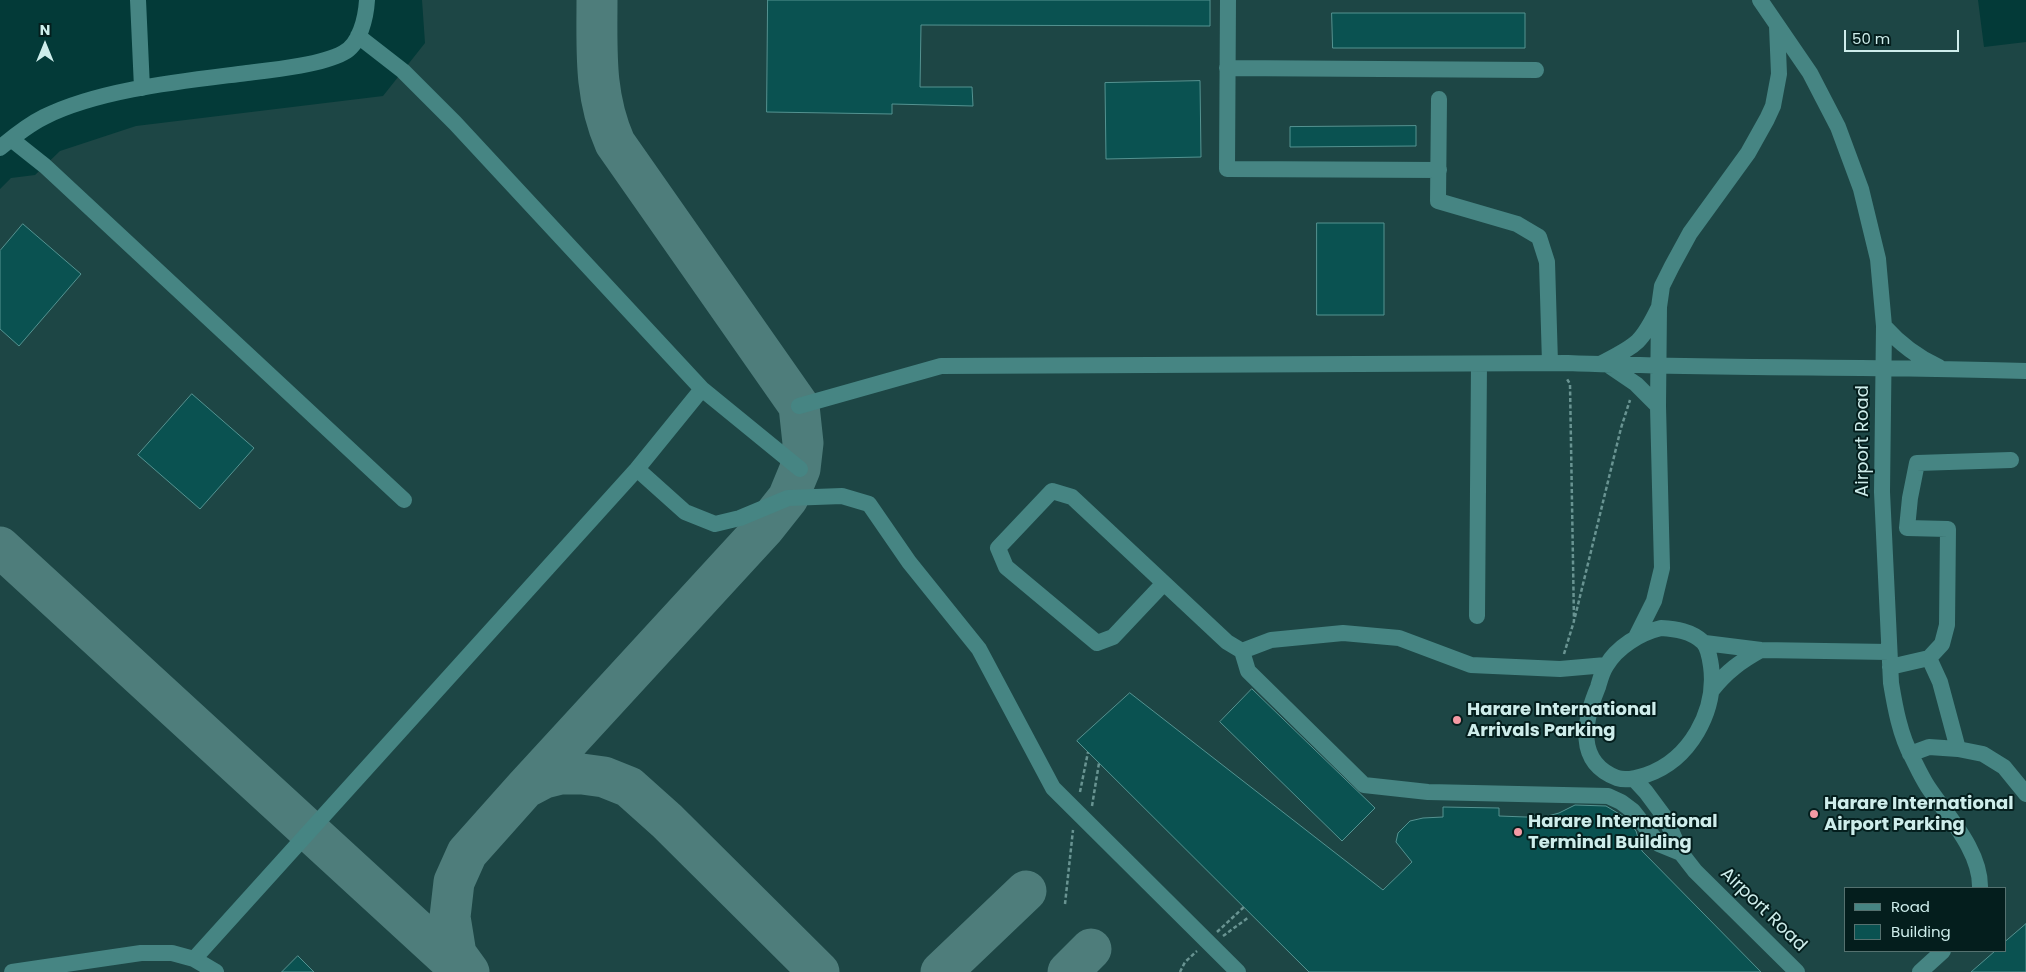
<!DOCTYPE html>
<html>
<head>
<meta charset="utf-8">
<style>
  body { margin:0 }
  #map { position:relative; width:2026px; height:972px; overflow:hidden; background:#033a38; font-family:Poppins,sans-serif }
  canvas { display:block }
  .legend { position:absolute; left:1844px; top:887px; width:162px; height:65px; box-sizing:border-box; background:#041e1d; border:1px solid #55716f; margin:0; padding:6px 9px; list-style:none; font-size:15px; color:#ceedeb }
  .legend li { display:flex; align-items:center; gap:10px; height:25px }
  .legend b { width:25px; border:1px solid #55716f }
  .north { position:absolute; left:20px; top:20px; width:50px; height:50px; -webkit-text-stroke:4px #041e1d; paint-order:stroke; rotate:0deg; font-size:14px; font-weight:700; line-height:20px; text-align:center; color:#ceedeb }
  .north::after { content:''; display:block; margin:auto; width:18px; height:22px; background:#ceedeb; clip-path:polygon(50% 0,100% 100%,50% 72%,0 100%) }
  .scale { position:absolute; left:1844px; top:30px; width:115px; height:22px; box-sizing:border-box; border:2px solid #ceedeb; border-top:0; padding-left:6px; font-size:15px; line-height:18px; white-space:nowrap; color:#ceedeb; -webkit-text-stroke:4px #041e1d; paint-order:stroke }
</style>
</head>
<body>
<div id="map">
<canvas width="2026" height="972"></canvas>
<ul class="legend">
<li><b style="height:6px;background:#468583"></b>Road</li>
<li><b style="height:14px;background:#0a5251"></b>Building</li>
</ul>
<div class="north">N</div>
<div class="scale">50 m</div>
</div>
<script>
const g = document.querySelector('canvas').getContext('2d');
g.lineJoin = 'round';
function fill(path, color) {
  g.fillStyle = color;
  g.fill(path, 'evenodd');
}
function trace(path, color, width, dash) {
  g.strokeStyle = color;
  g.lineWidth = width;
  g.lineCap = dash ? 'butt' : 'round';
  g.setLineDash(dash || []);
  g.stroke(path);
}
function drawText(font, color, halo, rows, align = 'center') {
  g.font = font + ' Poppins,sans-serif';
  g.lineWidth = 4;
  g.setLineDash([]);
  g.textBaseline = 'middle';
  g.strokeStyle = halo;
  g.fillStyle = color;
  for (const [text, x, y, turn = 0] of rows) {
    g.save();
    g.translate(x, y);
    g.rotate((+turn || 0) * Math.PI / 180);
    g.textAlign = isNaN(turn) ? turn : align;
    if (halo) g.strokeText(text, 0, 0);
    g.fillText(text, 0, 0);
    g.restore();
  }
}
fill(new Path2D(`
  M422,0H1978L1984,47L2026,42V972H0V189L11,178L35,175L60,151L136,126L383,96L425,43ZM1845,888H2005V951H1845Z`), '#1d4645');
trace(new Path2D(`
  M0,547L463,972
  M525,788L765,527L788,498L800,469L803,443L799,406L615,143C594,95 597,51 597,0
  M469,972L456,954L450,917L454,882L467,853L525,788L544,778L560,774H582L604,777L629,787L667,821L819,972
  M941,972L1026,891
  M1068,972L1091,949`), '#4e7d7b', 41);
const building = new Path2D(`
  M768,0H1210V26L921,25L920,87H972L973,106L892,104V114L767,112Z
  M1332,13H1525V48H1333Z
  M1200,81L1201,157L1106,159L1105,83Z
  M1416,126V146L1290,147V127Z
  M1317,223H1384V315H1317Z
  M23,224L81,274L19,346L0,329V251Z
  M192,394L254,448L200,509L138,455Z
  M1252,689L1375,808L1342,841L1220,722Z
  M1130,693L1383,890L1412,862L1396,842L1398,833L1410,821L1423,818L1443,817V807L1499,808V816L1526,817H1544L1559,813L1575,805L1606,806L1626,818L1636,831L1642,851L1761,972H1309L1077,741Z
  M2026,924V972H1971L1995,951H2005V942Z
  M298,956L314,972H282Z`);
fill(building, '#0a5251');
trace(building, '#549391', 1);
trace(new Path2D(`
  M1575,617L1621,428L1630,400
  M1564,654L1574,621L1570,384L1567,379
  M1080,792L1088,752
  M1092,806L1099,763
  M1065,904L1073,830
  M1217,932L1244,907
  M1223,936L1249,917
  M1180,972L1185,962L1197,951`), '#699492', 2.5, [4, 2.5]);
trace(new Path2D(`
  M138,0L142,88
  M1228,0L1227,169L1439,170
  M1760,0L1810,73L1838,127L1861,189L1878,259L1884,326L1882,492L1891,683C1895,707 1900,735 1912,757C1917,767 1922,778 1928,787C1948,817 1981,851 1980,888
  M358,36L403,71L455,123L702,389L800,469
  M1227,68L1536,70
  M1439,99L1438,201L1517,224L1539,237L1547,262L1550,363
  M11,139L45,166L404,500
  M0,148C13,137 28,125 44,117C100,89 184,81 247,73C272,70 321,65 343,53C360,45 366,17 367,0
  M1884,326C1900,344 1917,357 1939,367
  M1602,363C1636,345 1641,344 1658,309
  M1608,365L1636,384L1658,406
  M799,406L941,366L1568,363C1721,369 1874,366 2026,371
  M637,469L685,512L715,524L740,518L788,498L842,496L869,504L909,562L979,649L1053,788L1238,972
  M1164,583L1113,637L1097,643L1006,567L998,548L1052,491L1072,497L1227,642L1242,651L1271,640L1343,633L1399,638L1471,665L1560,669L1606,665
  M1477,616L1479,364
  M1661,628C1676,629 1691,631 1703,642C1708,647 1710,659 1711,666C1717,711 1690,760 1646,775C1637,778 1627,781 1617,778C1575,762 1584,720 1598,687C1600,680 1602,672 1606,666C1617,647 1640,633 1661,628Z
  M1636,637L1654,601L1662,568L1658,406L1659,307L1662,286L1672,266L1690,233L1748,153L1767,119L1773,106L1779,74L1777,26
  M1705,643L1761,650L1889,652
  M1242,651L1248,671L1364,785L1428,792L1608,796L1621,802L1633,811L1659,844L1681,853
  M1929,658L1940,682L1958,749
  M1890,667L1929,658L1942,644L1947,625L1948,529L1907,528L1910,498L1917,463L2011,460
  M1712,690C1726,672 1741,661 1761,650
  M1910,754L1929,747L1958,749L1983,754L2004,767L2026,794
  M1634,779L1646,792L1666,819L1681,853L1695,871L1797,972
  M194,959L637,469L702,389
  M12,972L141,953H172L194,959L216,972
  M1920,972L1943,951`), '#468583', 16);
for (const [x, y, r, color] of [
  [1457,720,5,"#f49aa4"],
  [1814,814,5,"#f49aa4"],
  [1518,832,5,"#f49aa4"]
]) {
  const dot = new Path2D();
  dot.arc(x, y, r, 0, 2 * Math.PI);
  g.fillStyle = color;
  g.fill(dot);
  trace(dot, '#041e1d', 2);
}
drawText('18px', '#ceedeb', '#041e1d', [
  ["Airport Road",1863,441,-90],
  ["Airport Road",1763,910,44]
]);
drawText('bold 18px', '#ceedeb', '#041e1d', [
  ["Harare International",1467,710],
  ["Arrivals Parking",1467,731],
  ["Harare International",1824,804],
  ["Airport Parking",1824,825],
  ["Harare International",1528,822],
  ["Terminal Building",1528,843]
], 'left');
</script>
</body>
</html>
